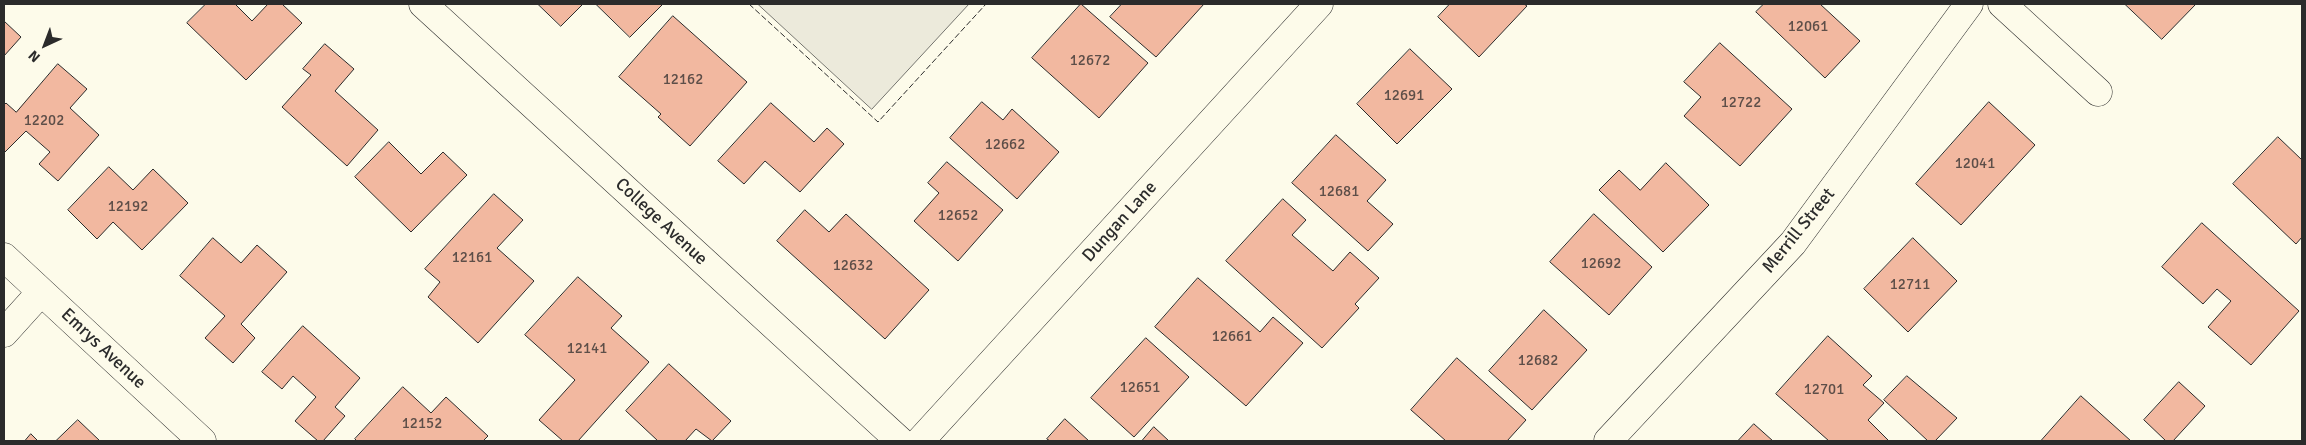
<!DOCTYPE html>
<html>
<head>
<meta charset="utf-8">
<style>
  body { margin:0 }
  #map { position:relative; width:2306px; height:445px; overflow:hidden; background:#fdfbea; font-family:Signika,sans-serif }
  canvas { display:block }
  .frame { position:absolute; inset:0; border:5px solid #2b2b2b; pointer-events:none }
  .north { position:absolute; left:20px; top:20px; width:50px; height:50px; -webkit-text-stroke:4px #fdfbea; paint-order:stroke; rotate:223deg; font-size:14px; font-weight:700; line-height:20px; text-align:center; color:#2b2b2b }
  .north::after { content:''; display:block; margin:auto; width:18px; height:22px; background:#2b2b2b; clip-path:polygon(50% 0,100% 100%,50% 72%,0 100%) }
</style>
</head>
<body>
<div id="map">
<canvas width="2306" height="445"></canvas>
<div class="frame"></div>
<div class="north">N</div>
</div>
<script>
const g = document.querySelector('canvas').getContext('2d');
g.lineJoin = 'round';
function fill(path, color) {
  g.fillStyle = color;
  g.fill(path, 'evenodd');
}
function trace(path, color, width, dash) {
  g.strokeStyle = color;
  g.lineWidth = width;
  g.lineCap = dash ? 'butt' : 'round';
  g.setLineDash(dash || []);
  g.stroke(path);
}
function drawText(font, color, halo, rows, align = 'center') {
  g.font = font + ' Signika,sans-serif';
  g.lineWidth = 4;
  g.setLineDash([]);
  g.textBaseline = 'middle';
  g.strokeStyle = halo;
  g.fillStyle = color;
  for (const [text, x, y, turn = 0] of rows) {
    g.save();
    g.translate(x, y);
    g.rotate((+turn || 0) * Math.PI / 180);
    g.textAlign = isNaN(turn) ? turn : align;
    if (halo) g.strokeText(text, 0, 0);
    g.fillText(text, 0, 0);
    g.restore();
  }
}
const parking = new Path2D(`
  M758,4H969L872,109Z`);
fill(parking, '#eceadb');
trace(parking, '#74746e', 1);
const building = new Path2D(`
  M206,4H235L252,21L268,4H282L302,23L246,80L187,23Z
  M538,4H583L561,26Z
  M596,4H663L630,37Z
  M1081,4L1148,63L1099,118L1032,58Z
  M1122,4H1204L1156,57L1110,17Z
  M1450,4H1524L1527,6L1479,57L1438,17Z
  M1764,4H1820L1860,41L1825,78L1756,12Z
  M2125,4H2196L2162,39Z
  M673,16L747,82L690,146L658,117L661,114L619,77Z
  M4,21L21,37L4,56Z
  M1720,43L1792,109L1740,166L1684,116L1701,97L1684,82Z
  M325,44L354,69L335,91L378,130L347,166L282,107L311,75L303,69Z
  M1410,49L1452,89L1397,144L1357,104Z
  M58,64L87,89L70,108L99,135L58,181L39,164L50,152L26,131L4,153V105L6,103L16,112Z
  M982,102L1003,120L1012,109L1059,152L1017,199L950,138Z
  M1989,102L2035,145L1961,225L1916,184Z
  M771,103L814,142L827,128L844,144L800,192L765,161L744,184L718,161Z
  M1336,135L1386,180L1367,201L1393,224L1368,251L1292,183Z
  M2278,137L2302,160V237L2296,244L2233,184Z
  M389,142L421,174L443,152L467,175L411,232L355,177Z
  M947,162L1003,210L958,261L914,221L939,193L928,183Z
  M1666,163L1709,205L1663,252L1599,190L1619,170L1640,190Z
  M109,167L133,190L153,169L188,203L142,250L113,222L97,239L68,210Z
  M494,194L523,220L497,248L534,281L478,343L428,297L440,282L425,269Z
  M1283,199L1306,220L1292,235L1333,271L1350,252L1379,278L1355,304L1359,308L1322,348L1226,261Z
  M805,210L829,232L846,214L929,290L885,339L777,241Z
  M1594,214L1652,267L1609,315L1550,262Z
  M2202,223L2299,311L2251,365L2208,327L2231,301L2217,289L2203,304L2162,267Z
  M213,238L241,263L257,245L287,272L241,324L255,338L233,363L205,338L225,316L180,276Z
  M1913,238L1957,281L1908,332L1864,289Z
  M578,277L622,316L611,328L649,362L578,441H563L539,420L575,380L525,335Z
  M1198,278L1260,332L1273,317L1303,343L1246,406L1155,327Z
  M1544,310L1587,350L1532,410L1489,371Z
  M303,326L360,378L335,407L345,416L323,441H318L295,421L316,397L293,376L282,389L262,372Z
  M1828,336L1872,376L1863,385L1884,403L1868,420L1889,441H1829L1776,394Z
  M1146,338L1189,377L1134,437L1091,398Z
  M1457,358L1526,420L1507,441H1446L1411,410Z
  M669,364L731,421L712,441L696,429L685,441H658L626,411Z
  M1907,376L1957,418L1935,441H1928L1884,400Z
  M2179,382L2205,406L2173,441H2166L2144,420Z
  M403,387L431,413L446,397L488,436L483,441H357L355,439Z
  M2081,396L2131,441H2041Z
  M1065,419L1089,441H1050L1047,439Z
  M78,420L100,441H56Z
  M1754,424L1773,441H1738Z
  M1154,427L1169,441H1142Z
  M31,434L38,441H25Z`);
fill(building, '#f2b8a0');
trace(building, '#2b2b2b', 1);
const street = new Path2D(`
  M423,4L900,441
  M2002,4L2098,92
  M4,257L202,441
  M4,333L41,292
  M920,441L1319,4
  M1608,441L1793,243L1969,4`);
trace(street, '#2b2b2b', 29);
trace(street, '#fdfbea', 28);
trace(new Path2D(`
  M749,4L878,122L986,4`), '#2b2b2b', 1, [6, 2.5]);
drawText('15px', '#5d4e48', null, [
  ["12061",1808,27],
  ["12672",1090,61],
  ["12162",683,80],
  ["12691",1404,96],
  ["12722",1741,103],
  ["12202",44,121],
  ["12662",1005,145],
  ["12041",1975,164],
  ["12681",1339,192],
  ["12192",128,207],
  ["12652",958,216],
  ["12161",472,258],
  ["12692",1601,264],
  ["12632",853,266],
  ["12711",1910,285],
  ["12661",1232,337],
  ["12141",587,349],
  ["12682",1538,361],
  ["12651",1140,388],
  ["12701",1824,390],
  ["12152",422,424]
]);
drawText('18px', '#2b2b2b', '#fdfbea', [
  ["College Avenue",661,222,43],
  ["Dungan Lane",1120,222,-48],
  ["Merrill Street",1799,231,-51],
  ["Emrys Avenue",103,349,43]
]);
</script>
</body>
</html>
